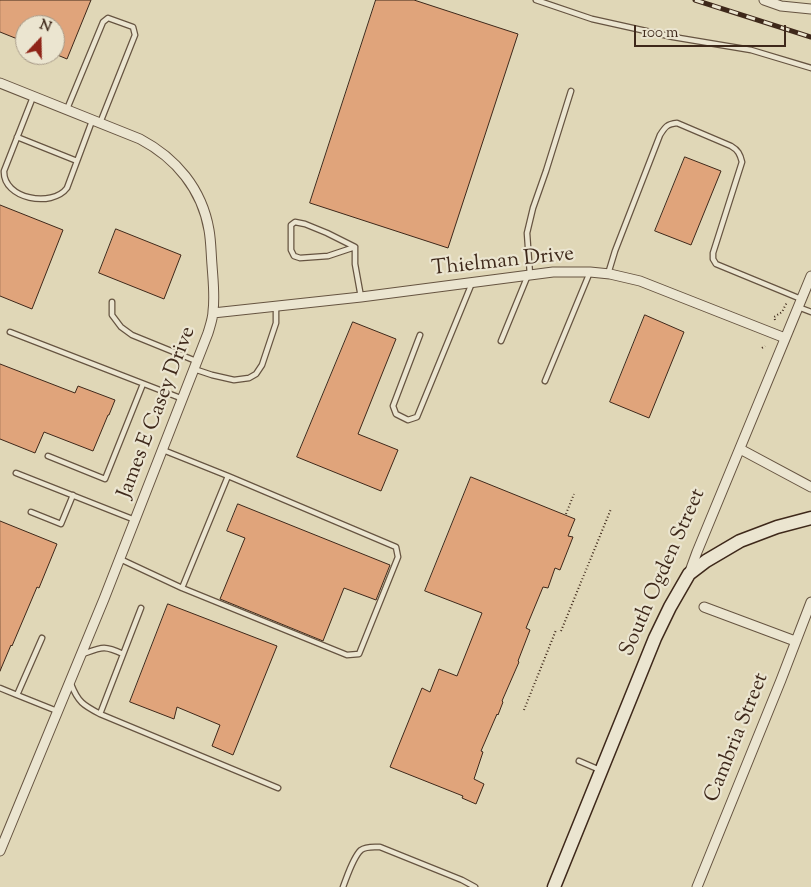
<!DOCTYPE html>
<html>
<head>
<meta charset="utf-8">
<style>
  body { margin:0 }
  #map { position:relative; width:811px; height:887px; overflow:hidden; background:#e0d7b7; font-family:"Sorts Mill Goudy",serif }
  canvas { display:block }
  .north { position:absolute; left:15px; top:15px; width:50px; height:50px; box-sizing:border-box; background:#ebe5d0; border:1px solid #a69987; border-radius:50%; rotate:21deg; font-size:14px; font-weight:700; line-height:20px; text-align:center; color:#3e281a }
  .north::after { content:''; display:block; margin:auto; width:18px; height:22px; background:#8f2418; clip-path:polygon(50% 0,100% 100%,50% 72%,0 100%) }
  .scale { position:absolute; left:634px; top:25px; width:152px; height:22px; box-sizing:border-box; border:2px solid #3e281a; border-top:0; padding-left:6px; font-size:15px; line-height:18px; white-space:nowrap; color:#3e281a; -webkit-text-stroke:4px #ebe5d0; paint-order:stroke }
</style>
</head>
<body>
<div id="map">
<canvas width="811" height="887"></canvas>
<div class="north">N</div>
<div class="scale">100 m</div>
</div>
<script>
const g = document.querySelector('canvas').getContext('2d');
g.lineJoin = 'round';
function fill(path, color) {
  g.fillStyle = color;
  g.fill(path, 'evenodd');
}
function trace(path, color, width, dash) {
  g.strokeStyle = color;
  g.lineWidth = width;
  g.lineCap = dash ? 'butt' : 'round';
  g.setLineDash(dash || []);
  g.stroke(path);
}
function drawText(font, color, halo, rows, align = 'center') {
  g.font = font + ' "Sorts Mill Goudy",serif';
  g.lineWidth = 4.5;
  g.setLineDash([]);
  g.textBaseline = 'middle';
  g.strokeStyle = halo;
  g.fillStyle = color;
  for (const [text, x, y, turn = 0] of rows) {
    g.save();
    g.translate(x, y);
    g.rotate((+turn || 0) * Math.PI / 180);
    g.textAlign = isNaN(turn) ? turn : align;
    if (halo) g.strokeText(text, 0, 0);
    g.fillText(text, 0, 0);
    g.restore();
  }
}
const building = new Path2D(`
  M0,0H91L67,59L55,54V25H25V42L0,32Z
  M376,0H414L518,34L448,248L310,203Z
  M685,157L721,171L691,245L655,231Z
  M0,205L63,230L32,309L0,296Z
  M116,229L181,255L164,299L99,273Z
  M645,315L684,332L649,418L610,402Z
  M353,322L396,339L358,434L398,450L381,491L297,457Z
  M0,364L75,393L78,386L115,400L109,415H108L93,451L44,432L35,453L0,439Z
  M471,477L575,519L568,536L573,537L560,570L555,568L548,588L543,587L526,628L530,630L518,661L519,662L502,701L503,702L498,715L497,714L481,751L483,752L474,779L484,784L476,804L462,798L463,796L390,767L422,688L430,692L439,669L457,676L482,613L425,591Z
  M238,504L390,565L376,600L344,588L323,641L220,599L245,538L227,531Z
  M0,521L57,544L39,588L37,587L12,646L11,645L0,671Z
  M168,604L277,646L233,755L212,746L220,725L177,707L174,719L130,702Z`);
fill(building, '#e0a47b');
trace(building, '#3e281a', 1);
const lane = new Path2D(`
  M536,0L592,19L673,37L751,50L811,68
  M33,97L4,171C3,199 52,208 67,188L92,121
  M67,109L103,22L108,18L133,27L135,35L100,123
  M17,137L77,161
  M355,247L327,233L305,224L295,222L291,225V250L294,256L300,258L328,256L355,247V264L361,297
  M608,274L615,251L660,135C665,127 667,124 677,123L731,146C738,150 740,154 742,162L713,253V259L716,264L801,299
  M530,275L527,233L533,208L546,171L571,91
  M112,302V315L121,327L132,335L196,361
  M798,307L811,312
  M10,332L183,399
  M420,335L393,406L396,414L408,420L417,417L472,283
  M501,341L528,275
  M194,369L212,375L234,380L249,378L256,374L262,365L276,323V307
  M545,381L590,272
  M48,456L105,479L143,384
  M16,473L135,520
  M31,512L61,524L73,495
  M120,559L182,588L228,476L163,450
  M182,588L347,655L359,654L398,557L396,547L228,476
  M141,608L100,714L278,788
  M42,638L17,695L57,711
  M83,654C102,647 104,645 123,654
  M71,684C78,702 83,705 100,714
  M0,688L17,695
  M579,761L600,770
  M343,887C347,877 353,857 361,850C366,846 374,847 380,847L462,880L475,887`);
const street = new Path2D(`
  M764,0L781,6L811,9
  M0,83L140,139C176,158 202,189 209,230C211,241 211,253 212,265C213,280 215,296 213,311C213,318 210,326 208,333L104,599L0,851
  M213,313L361,297L553,272H590L610,274L640,281L785,338
  M740,449L811,487
  M689,574L697,552L811,276
  M704,607L795,641
  M697,887L781,680L811,602`);
const secondary = new Path2D(`
  M554,887L655,638L670,607L689,574L706,561L740,541L777,527L811,518`);
trace(lane, '#665441', 7);
trace(street, '#665441', 11);
trace(secondary, '#3e281a', 15);
trace(new Path2D(`
  M775,320L774,317L782,312L787,302
  M762,348L765,346
  M566,514L574,494
  M561,631L611,509
  M524,710L556,630`), '#3e281a', 2, [1, 2.5]);
trace(lane, '#ebe5d0', 4.5);
trace(street, '#ebe5d0', 9);
trace(secondary, '#ebe5d0', 12);
const rail = new Path2D(`
  M695,0L811,37`);
trace(rail, '#3e281a', 5);
trace(rail, '#ebe5d0', 3, [9]);
drawText('21px', '#3e281a', '#ebe5d0', [
  ["Thielman Drive",503,263,-6],
  ["James E Casey Drive",158,413,-69],
  ["South Ogden Street",664,573,-66],
  ["Cambria Street",738,738,-68]
]);
</script>
</body>
</html>
